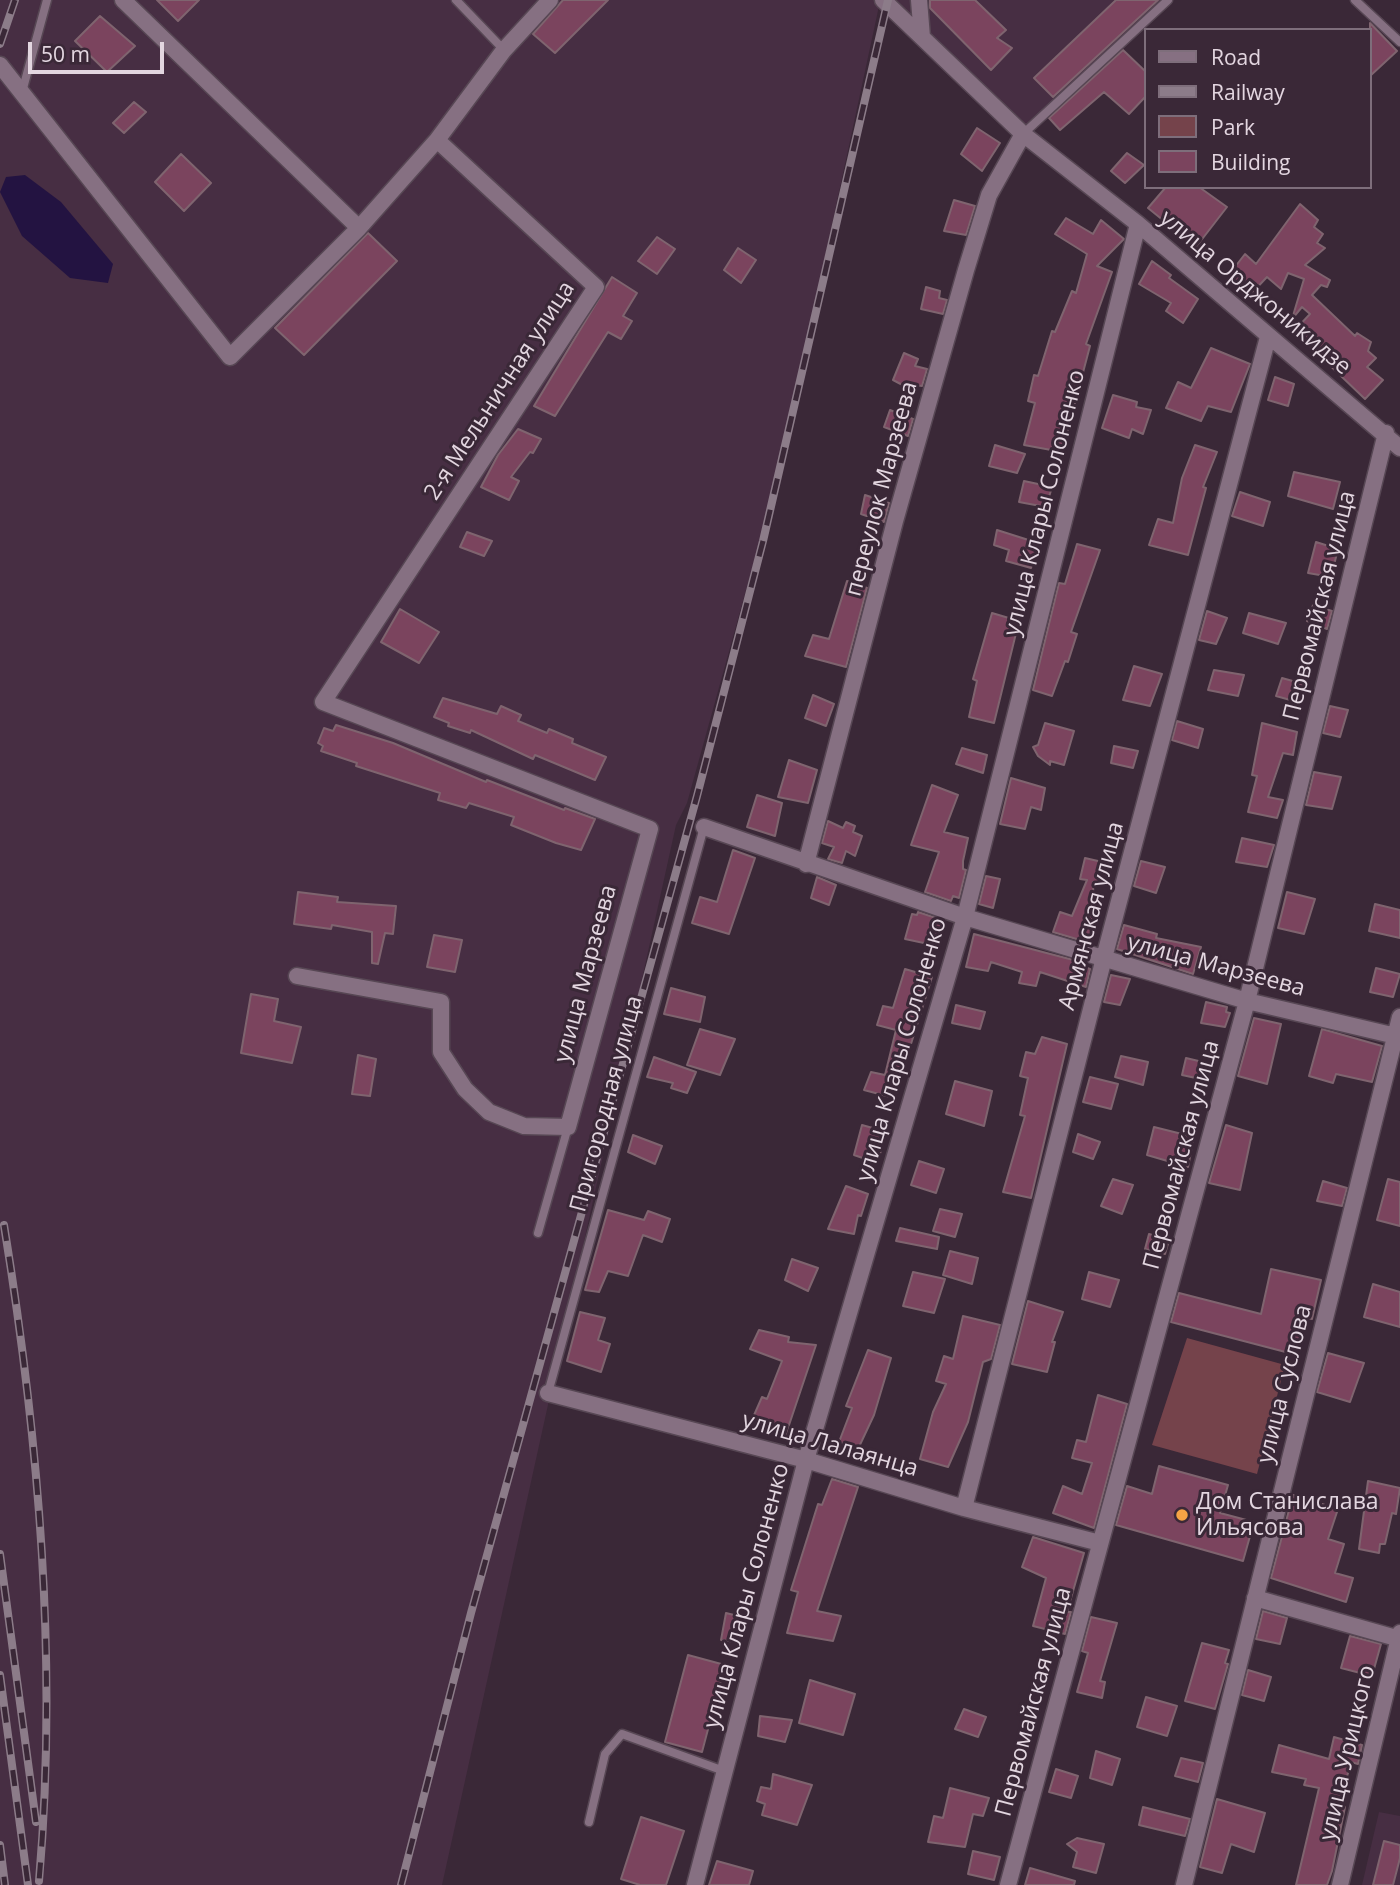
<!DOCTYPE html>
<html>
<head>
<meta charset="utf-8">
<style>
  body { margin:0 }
  #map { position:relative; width:1400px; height:1885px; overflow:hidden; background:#3a2837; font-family:"Open Sans",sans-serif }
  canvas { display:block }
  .legend { position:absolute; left:1144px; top:28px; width:228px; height:161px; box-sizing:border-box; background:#3a2837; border:2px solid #7e6e7b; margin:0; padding:9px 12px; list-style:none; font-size:21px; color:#e3d6e0 }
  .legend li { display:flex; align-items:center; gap:14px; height:35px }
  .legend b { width:35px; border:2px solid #7e6e7b }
  .scale { position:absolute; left:28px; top:42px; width:136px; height:32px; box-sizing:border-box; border:4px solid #e3d6e0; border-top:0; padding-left:9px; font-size:21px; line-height:24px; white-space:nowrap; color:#e3d6e0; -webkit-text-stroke:5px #3a2837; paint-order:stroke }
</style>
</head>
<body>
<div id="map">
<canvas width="1400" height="1885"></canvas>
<ul class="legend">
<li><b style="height:9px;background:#867082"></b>Road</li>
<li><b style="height:9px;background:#8c7c89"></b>Railway</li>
<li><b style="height:19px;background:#75434b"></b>Park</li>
<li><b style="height:19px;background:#7b445e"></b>Building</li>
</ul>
<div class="scale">50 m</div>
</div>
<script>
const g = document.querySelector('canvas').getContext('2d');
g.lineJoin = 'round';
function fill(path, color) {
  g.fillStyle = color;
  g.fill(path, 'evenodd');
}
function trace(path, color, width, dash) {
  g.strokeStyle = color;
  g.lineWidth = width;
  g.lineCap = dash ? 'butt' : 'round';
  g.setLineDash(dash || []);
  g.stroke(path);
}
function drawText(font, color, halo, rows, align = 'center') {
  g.font = font + ' "Open Sans",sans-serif';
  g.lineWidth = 6;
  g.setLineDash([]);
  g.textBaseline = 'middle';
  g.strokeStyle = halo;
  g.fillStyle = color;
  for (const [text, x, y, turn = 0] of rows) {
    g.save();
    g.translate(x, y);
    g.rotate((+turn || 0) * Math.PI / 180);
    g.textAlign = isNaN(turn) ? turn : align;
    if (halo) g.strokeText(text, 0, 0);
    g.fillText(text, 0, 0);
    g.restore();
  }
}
fill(new Path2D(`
  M0,0H1168L1023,134L879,6L779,471L687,803L676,825L442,1885H0Z
  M1379,1812L1400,1816V1885H1362Z`), '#472e43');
fill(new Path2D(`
  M1187,1338L1285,1365L1257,1474L1152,1445Z`), '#75434b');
fill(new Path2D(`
  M25,175L61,202L113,264L108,283L70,278L22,236L0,192L6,177Z`), '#231341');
const building = new Path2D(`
  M157,0H199L178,21Z
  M563,0H608L555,53L533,34Z
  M930,0H975L1006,30L997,38L1012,48L991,70L930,8Z
  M1116,0H1158L1053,97L1034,78Z
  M100,16L135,46L107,72L75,41Z
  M1370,23L1397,51L1370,76Z
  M1123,50L1146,72V96L1129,114L1104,92L1060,130L1049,118Z
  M134,102L146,112L124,133L113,123Z
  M977,128L1000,143L982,171L961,154Z
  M1127,153L1144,165L1125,183L1111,171Z
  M181,154L211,183L184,211L155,182Z
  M1166,187H1199L1227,207L1196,247L1148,208Z
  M954,200L975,206L966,235L944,231Z
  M1300,204L1318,220L1314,227L1323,234L1317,243L1325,248L1305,265L1330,280L1327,287L1321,285L1312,295L1355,336L1357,333L1371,342L1368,351L1376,358L1367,367L1383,380L1365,399L1294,331L1310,314L1302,307L1292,319L1304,279L1288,273L1281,289L1267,277L1250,295L1228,276L1245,254L1256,264Z
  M1066,218L1093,234L1101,220L1124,239L1097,266L1112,272L1086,344L1090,346L1062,452L1024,445L1035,403L1028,401L1034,375L1038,376L1052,331L1055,332L1072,291L1076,293L1087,254L1055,234Z
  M368,233L397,261L304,355L275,328Z
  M657,237L675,249L657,274L638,261Z
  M738,248L756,260L741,283L724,270Z
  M1152,261L1171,275L1169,278L1198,299L1183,323L1166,311L1171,303L1139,284Z
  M612,277L637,293L623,316L632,321L621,339L608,332L555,416L534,406Z
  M926,287L940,291L939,298L947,300L943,314L921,309Z
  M1211,348L1250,364L1231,412L1208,406L1201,421L1166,408L1178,382L1191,388Z
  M904,353L918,359L915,366L927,369L922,386L915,385L912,390L893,380Z
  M1275,377L1294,384L1288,406L1268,400Z
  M1113,395L1137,402L1136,407L1151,410L1143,434L1132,429L1129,438L1102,428Z
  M890,410L913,419L908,436L884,427Z
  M518,429L541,439L533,453L530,452L511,477L519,481L509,500L481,487L498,455Z
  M995,445L1025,454L1017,473L989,466Z
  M1195,445L1217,452L1203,487L1206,488L1188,555L1149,545L1158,519L1173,523L1182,478Z
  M1294,472L1340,482L1333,509L1288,496Z
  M1024,481L1052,487L1046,507L1019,502Z
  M1240,492L1270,502L1263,526L1232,516Z
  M865,495L889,503L884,522L861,514Z
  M997,530L1038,543L1031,568L1006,561L1009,550L994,545Z
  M467,532L492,541L484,556L460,547Z
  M1316,542L1338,549L1331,577L1308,573Z
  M1077,544L1100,550L1071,632L1077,634L1068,662L1065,661L1052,696L1033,690L1059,583L1065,584Z
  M847,581L867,588L846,667L805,656L813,635L829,639Z
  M1313,605L1332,611L1327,629L1307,621Z
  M400,609L439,632L419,663L381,642Z
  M1207,611L1227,618L1216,644L1199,640Z
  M992,613L1019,621L994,723L969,717L977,681L973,679Z
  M1249,613L1286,623L1278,644L1243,633Z
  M1134,666L1162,674L1150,706L1123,700Z
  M1214,670L1244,675L1238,696L1208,690Z
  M1282,678L1307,685L1301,703L1276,696Z
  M813,695L834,704L826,726L805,718Z
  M443,698L497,714L501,706L521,715L518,721L547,733L549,729L573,739L572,743L606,757L595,780L535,755L533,759L471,730L470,733L448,726L449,723L434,717Z
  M1330,706L1348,710L1340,737L1323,733Z
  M1177,721L1203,729L1198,748L1172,740Z
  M1045,723L1074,731L1064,765L1050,761V765L1038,756L1033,747L1038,745Z
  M1262,723L1297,732L1293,755L1283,753L1268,797L1283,800L1277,818L1248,812L1257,776L1252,775Z
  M336,725L393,743L486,782L487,780L564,810L565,808L595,819L581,850L556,843L511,825L514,817L469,803L466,808L438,800L440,793L356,766L357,763L321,751L323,746L318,743L324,728L333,731Z
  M1114,746L1138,751L1133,768L1111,763Z
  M962,748L987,755L983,773L956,764Z
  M789,760L817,770L808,803L778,797Z
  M1314,772L1341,777L1332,809L1306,805Z
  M1011,778L1045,788L1041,810L1031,807L1025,829L1000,824Z
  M932,785L958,795L944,832L968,838L963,861V869L966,870L959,898L953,896L951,901L925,892L939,852L911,845Z
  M757,795L782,803L775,836L747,827Z
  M828,821L843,828L846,822L855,826L853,832L862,836L855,856L846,851L842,863L828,859L834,847L822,843Z
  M1242,838L1274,845L1267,867L1236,862Z
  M733,850L755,858L729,934L692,923L700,897L717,902Z
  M1085,858L1111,864L1105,885L1093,882L1094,917L1097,918L1090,943L1053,932L1060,912L1072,916L1087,880L1080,879Z
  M1141,861L1165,867L1156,893L1134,886Z
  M986,876L1000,879L993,908L979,904Z
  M817,877L836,885L829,905L811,898Z
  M298,892L338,897L337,902L396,906L393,934L385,933L378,964L372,963V932L332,925L331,929L294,924Z
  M1287,892L1315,899L1304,934L1278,928Z
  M1375,904L1400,910V938L1369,931Z
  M918,912L945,921L938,946L905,939L912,914L917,915Z
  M1124,925L1157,934L1156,938L1201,947L1193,974L1117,949Z
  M974,934L1081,962L1079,965L1090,969L1086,987L1040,972L1036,986L1019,983L1022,972L991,962L988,971L966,967Z
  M434,935L462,940L455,972L427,967Z
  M1376,968L1400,974L1393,997L1370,992Z
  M905,969L932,977L894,1098L864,1090L871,1072L885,1075L896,1030L877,1025L883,1006L893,1008Z
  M1111,975L1130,979L1120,1005L1104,1002Z
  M671,988L705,997L700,1022L664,1014Z
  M251,994L278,999L274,1021L301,1027L292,1063L241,1053Z
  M1206,1002L1227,1007L1226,1012L1230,1013L1225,1027L1201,1023Z
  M956,1005L985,1012L980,1029L952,1023Z
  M1254,1018L1281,1024L1267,1084L1238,1076Z
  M700,1029L735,1039L720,1075L687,1065Z
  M1322,1029L1382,1046L1372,1082L1336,1074L1333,1083L1309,1076Z
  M1042,1037L1067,1044L1031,1198L1003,1192L1025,1116L1020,1115L1028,1078L1020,1076L1026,1052L1035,1054Z
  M358,1055L376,1059L370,1096L352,1094Z
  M1121,1056L1148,1062L1143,1085L1115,1077Z
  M654,1057L696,1072L687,1093L671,1088L673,1083L647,1077Z
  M1186,1058L1211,1064L1205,1080L1182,1075Z
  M1090,1077L1118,1084L1111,1109L1083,1102Z
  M955,1081L992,1091L984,1126L946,1114Z
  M862,1125L887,1132L877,1163L854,1155Z
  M1226,1125L1252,1133L1240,1190L1209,1183Z
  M1154,1127L1194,1137L1188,1167L1147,1155Z
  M1078,1134L1100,1142L1093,1159L1073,1152Z
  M633,1135L662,1146L655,1164L628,1152Z
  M919,1161L944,1169L936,1193L911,1185Z
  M1113,1179L1133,1185L1122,1214L1101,1206Z
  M1388,1179L1400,1182V1226L1377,1220Z
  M1323,1181L1347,1188L1342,1206L1317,1201Z
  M846,1186L868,1194L861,1216L858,1215L854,1234L828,1229Z
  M940,1209L962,1214L955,1237L933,1231Z
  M608,1210L644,1220L648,1211L670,1219L662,1242L643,1235L628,1276L608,1271L599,1292L585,1290Z
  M900,1228L939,1237L937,1249L896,1241Z
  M1149,1234L1169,1240L1165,1254L1145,1249Z
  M950,1251L978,1258L972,1284L943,1275Z
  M792,1259L818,1268L808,1291L785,1280Z
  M1271,1269L1321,1280L1312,1319L1307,1318L1297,1355L1171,1322L1179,1293L1261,1314Z
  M913,1272L945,1279L934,1313L903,1306Z
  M1089,1272L1119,1280L1110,1307L1082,1299Z
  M1373,1284L1400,1292V1327L1364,1317Z
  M1028,1301L1063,1312L1052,1342H1055L1047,1372L1012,1364Z
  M580,1312L605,1318L598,1340L610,1344L601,1372L567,1361Z
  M963,1316L1000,1325L991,1359L983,1362L968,1422L948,1467L920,1459L933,1412L946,1384L936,1381L944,1356L953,1359Z
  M759,1330L789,1337L788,1342L816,1345L786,1434L751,1422L762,1397L767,1399L782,1361L750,1349Z
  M868,1350L891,1358L874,1415L858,1449L839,1442L852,1408L846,1406Z
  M1328,1353L1364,1363L1350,1402L1317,1392Z
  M1098,1395L1127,1404L1094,1528L1053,1513L1063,1486L1082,1494L1092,1463L1072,1458L1077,1440L1086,1442Z
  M1159,1466L1228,1485L1220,1513L1254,1522L1243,1561L1116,1525L1127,1486L1152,1494Z
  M832,1479L858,1487L817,1611L841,1616L833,1641L787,1633L798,1592L791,1590L818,1504L822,1505Z
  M1368,1481L1400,1488L1396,1514L1392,1513L1385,1544H1380L1379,1553L1359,1549Z
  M1293,1495L1338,1509L1328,1539L1344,1544L1335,1573L1353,1578L1346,1602L1271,1578Z
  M1033,1537L1084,1553L1067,1612H1071L1065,1634L1033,1626L1046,1578L1022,1567Z
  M1263,1611L1287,1618L1280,1644L1256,1639Z
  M726,1613L746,1618L736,1642L721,1640Z
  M1091,1617L1117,1623L1100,1681L1105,1682L1102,1698L1077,1692L1088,1653L1082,1651Z
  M1350,1636L1381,1644L1372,1676L1341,1668Z
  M1202,1643L1229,1650L1225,1663L1228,1664L1215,1709L1185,1701Z
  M688,1655L725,1665L702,1752L665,1742Z
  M1248,1670L1271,1677L1264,1701L1242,1695Z
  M810,1680L855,1694L843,1735L799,1723Z
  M1146,1697L1177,1706L1167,1736L1137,1727Z
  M964,1709L986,1717L978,1737L955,1729Z
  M760,1716L792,1720L785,1742L758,1736Z
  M1334,1737L1362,1745L1358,1764L1351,1762L1339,1806L1345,1807L1332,1871L1327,1885H1296L1319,1788L1304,1785L1306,1779L1272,1772L1279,1745L1329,1759Z
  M1096,1751L1120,1759L1112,1785L1090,1778Z
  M1181,1758L1203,1763L1198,1782L1175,1776Z
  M1056,1769L1078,1776L1071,1798L1049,1792Z
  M773,1774L812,1785L797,1825L762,1815L765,1804L757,1801L761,1787L771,1789Z
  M950,1788L989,1798L983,1816L973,1814L965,1847L928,1842L934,1816L943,1818Z
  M1217,1799L1265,1813L1254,1852L1231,1844L1222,1873L1200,1867Z
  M1143,1807L1190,1819L1185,1836L1139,1825Z
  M641,1817L684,1831L666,1885H640L621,1879Z
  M1077,1838L1104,1844L1096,1873L1073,1867L1077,1852L1067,1844Z
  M1384,1841L1400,1845V1858L1393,1885H1373Z
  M973,1851L1000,1857L994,1880L968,1874Z
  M717,1861L753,1871L749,1885H709Z
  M1030,1868L1075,1881L1074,1885H1025Z`);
fill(building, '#7b445e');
trace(building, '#7f646f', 2);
const lane = new Path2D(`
  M456,0L504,50
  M1355,0L1400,42
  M22,92L47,0
  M1023,134L1168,0
  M538,1233L568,1127
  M548,1393L704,827
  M589,1822L605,1754L622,1734L724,1771`);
const street = new Path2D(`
  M123,0L359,228
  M883,0L1023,134L1138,224L1400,448
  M919,0L922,37
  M0,65L230,357L359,228L437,140L504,50L550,0
  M704,827L965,917L1247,1001L1400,1037
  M806,864L895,521L966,270L989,195L1023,134
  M297,976L441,1002V1052L465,1089L489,1112L524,1126L568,1127L650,829L323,702L596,287L437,140
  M548,1393L806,1460L964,1508L1100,1543
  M964,1508L1104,958L1268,337
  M1255,1598L1400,1639
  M695,1885L806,1460L965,917L1138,224
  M1008,1885L1247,1001L1386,433
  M1184,1885L1400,1017
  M1340,1885L1400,1633`);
trace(lane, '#574754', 11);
trace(street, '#574754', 19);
trace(lane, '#867082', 8);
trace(street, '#867082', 16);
const rail = new Path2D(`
  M0,44L15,0
  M4,1225C39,1441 58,1662 39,1881
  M0,1554L36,1822
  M0,1675L28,1885
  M0,1845L5,1885
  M401,1885L471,1613L697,796L763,541L888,0`);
trace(rail, '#8c7c89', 8);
trace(rail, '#3a2837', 5, [16]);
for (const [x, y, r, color] of [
  [1182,1515,7,"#f5a345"]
]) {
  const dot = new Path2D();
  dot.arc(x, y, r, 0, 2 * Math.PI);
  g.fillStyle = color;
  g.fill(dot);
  trace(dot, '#3a2837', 2.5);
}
drawText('23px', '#e3d6e0', '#3a2837', [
  ["улица Орджоникидзе",1255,293,40],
  ["2-я Мельничная улица",500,391,-57],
  ["переулок Марзеева",882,489,-75],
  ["улица Клары Солоненко",1045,503,-76],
  ["Первомайская улица",1320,606,-76],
  ["Армянская улица",1092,916,-75],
  ["улица Марзеева",1216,966,15],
  ["улица Марзеева",586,974,-75],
  ["улица Клары Солоненко",902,1050,-74],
  ["Пригородная улица",607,1104,-75],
  ["Первомайская улица",1182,1155,-75],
  ["улица Суслова",1285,1384,-76],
  ["улица Лалаянца",830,1445,16],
  ["улица Клары Солоненко",747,1596,-75],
  ["Первомайская улица",1034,1702,-75],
  ["улица Урицкого",1348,1753,-77]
]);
drawText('23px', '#e3d6e0', '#3a2837', [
  ["Дом Станислава",1196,1502],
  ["Ильясова",1196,1528]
], 'left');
</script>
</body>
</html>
